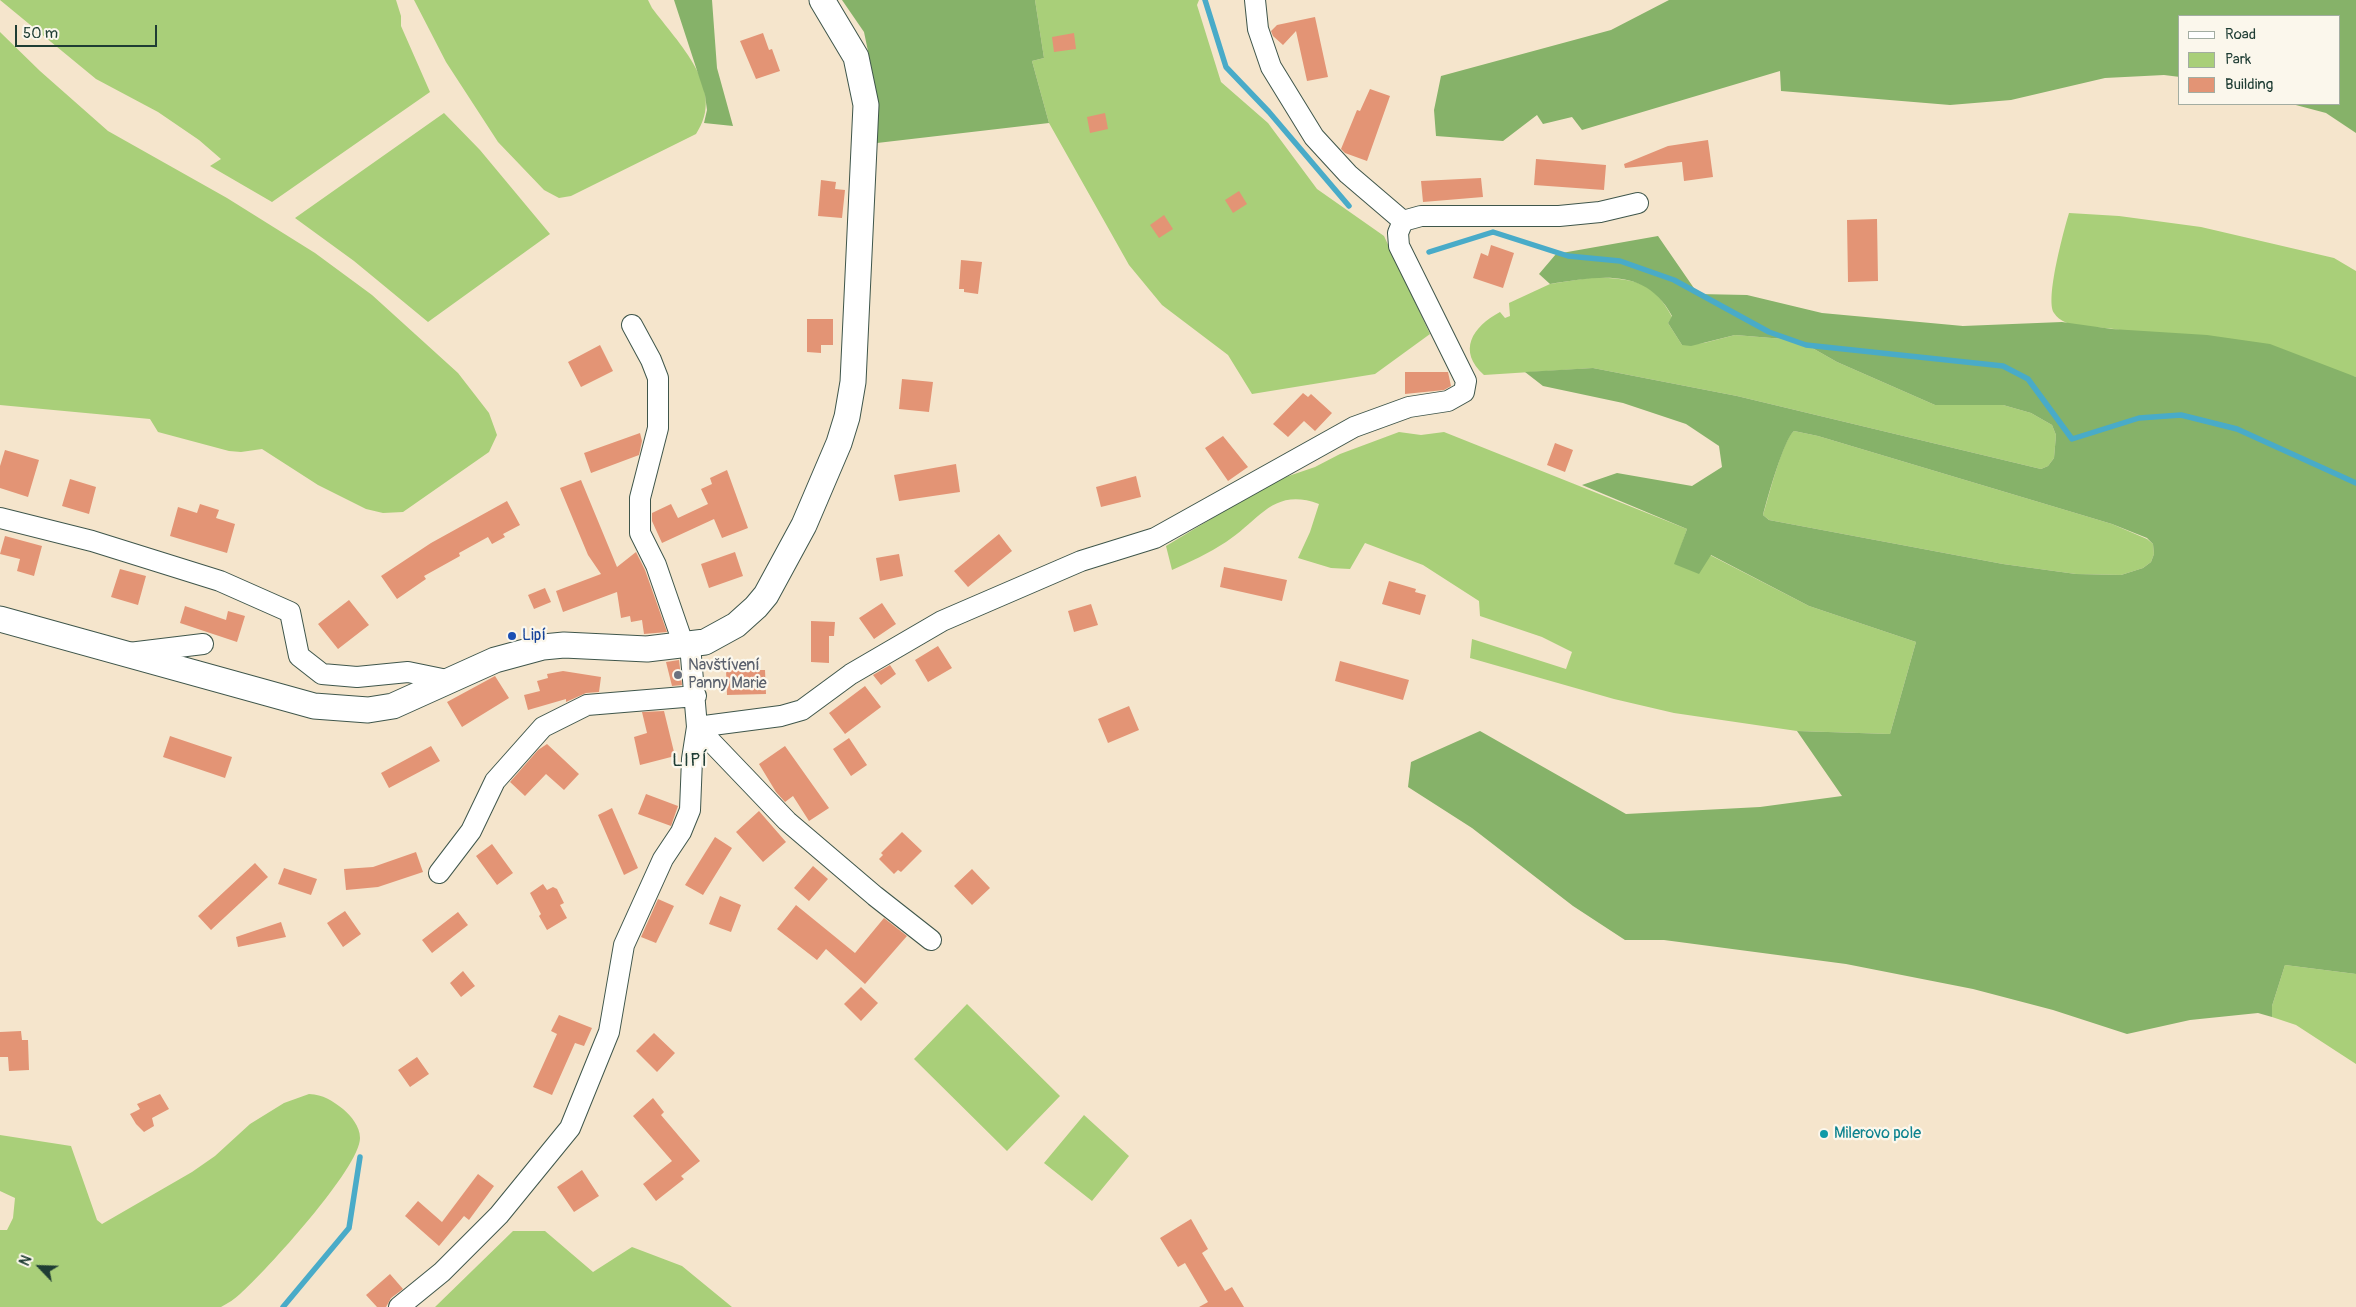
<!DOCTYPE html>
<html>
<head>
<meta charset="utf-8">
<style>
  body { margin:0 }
  #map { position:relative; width:2356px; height:1307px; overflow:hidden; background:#f5e5cc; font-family:Pangolin,sans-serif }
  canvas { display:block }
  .legend { position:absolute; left:2178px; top:15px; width:162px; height:90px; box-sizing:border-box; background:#fbf7ec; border:1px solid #a3ada2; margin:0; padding:6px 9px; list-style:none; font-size:15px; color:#1f3d34 }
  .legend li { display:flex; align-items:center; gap:10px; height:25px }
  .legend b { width:25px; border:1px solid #a3ada2 }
  .north { position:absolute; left:15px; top:1242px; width:50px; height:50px; -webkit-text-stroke:4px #fbf7ec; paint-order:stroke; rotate:294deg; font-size:14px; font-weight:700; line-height:20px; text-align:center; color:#1f3d34 }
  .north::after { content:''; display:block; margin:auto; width:18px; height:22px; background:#1f3d34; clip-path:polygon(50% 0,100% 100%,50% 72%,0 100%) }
  .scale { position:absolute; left:15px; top:25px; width:142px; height:22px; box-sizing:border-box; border:2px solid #1f3d34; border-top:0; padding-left:6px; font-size:15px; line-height:18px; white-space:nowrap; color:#1f3d34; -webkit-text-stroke:4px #fbf7ec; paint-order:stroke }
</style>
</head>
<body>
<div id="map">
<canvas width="2356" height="1307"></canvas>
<ul class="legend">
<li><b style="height:6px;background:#fff"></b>Road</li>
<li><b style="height:14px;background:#a9cf79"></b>Park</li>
<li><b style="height:14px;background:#e39475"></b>Building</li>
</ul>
<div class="north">N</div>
<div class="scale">50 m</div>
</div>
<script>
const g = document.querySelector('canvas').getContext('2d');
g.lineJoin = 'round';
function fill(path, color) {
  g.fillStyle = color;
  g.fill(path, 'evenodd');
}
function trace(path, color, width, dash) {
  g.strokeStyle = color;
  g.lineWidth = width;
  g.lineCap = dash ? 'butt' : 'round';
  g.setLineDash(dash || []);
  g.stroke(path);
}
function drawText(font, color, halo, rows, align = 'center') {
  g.font = font + ' Pangolin,sans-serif';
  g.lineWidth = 4.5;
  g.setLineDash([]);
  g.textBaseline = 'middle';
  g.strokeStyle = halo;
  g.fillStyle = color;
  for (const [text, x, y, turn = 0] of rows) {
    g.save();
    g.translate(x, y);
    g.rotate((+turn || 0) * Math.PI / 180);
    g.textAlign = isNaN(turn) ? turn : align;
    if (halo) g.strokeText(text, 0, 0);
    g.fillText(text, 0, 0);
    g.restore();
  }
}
fill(new Path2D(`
  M0,0H396L401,16V26L430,92L272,202L210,166L221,159L199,140L158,112L96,79Z
  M414,0H648L652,8C678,43 727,89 696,134L571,196L559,198L544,190L498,142L446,62Z
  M1035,0H1199L1197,5L1221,82L1268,123L1317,189L1384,236L1430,334L1375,374L1252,394L1228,355L1162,305L1129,265L1049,123L1032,61L1044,58Z
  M0,32L40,71L108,131L227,198L315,253L372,295L458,373L489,413L497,435L489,452L403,512L383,513L366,509L318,485L262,449L241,452L229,451L158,432L150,419L0,405Z
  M444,113L480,150L550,234L428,322L354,261L295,218Z
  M2069,213L2119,216L2201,227L2334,258L2356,271V377C2276,358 2194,343 2114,329C2095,326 2065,330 2054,313C2045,299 2064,230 2069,213Z
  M1595,277C1634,280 1652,279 1672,317L1668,323L1682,345L1704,343L1735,335L1784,339L1807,345L1837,362L1935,405H2003L2031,413L2052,425L2056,435L2054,458L2048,466L2041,469L1737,396L1593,368L1484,375C1457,351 1472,327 1500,312L1505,318L1510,316L1509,303L1550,284Z
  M1794,431L1818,436L2112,524L2147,539L2153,544L2154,554L2151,562L2143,568L2121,575L2076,574L2003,564L1769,520L1763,515C1768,499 1783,439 1794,431Z
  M1399,432L1421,435L1444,432L1687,529L1675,564L1710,555L1809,606L1916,642L1890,734L1797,731L1674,713L1614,699L1470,658L1472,639L1566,669L1572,652L1542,637L1480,616L1479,601L1423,565L1365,543L1350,569L1331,568L1298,558L1310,532L1319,504C1273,487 1260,520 1226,542C1209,553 1190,562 1172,570L1166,546L1274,481L1315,467L1340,454Z
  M2285,965L2356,974V1064L2296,1025L2272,1017V1006Z
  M967,1004L1060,1096L1007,1151L914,1059Z
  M309,1094C324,1095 331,1100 343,1109C351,1116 360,1126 360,1138C360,1168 265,1272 240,1294C235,1299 228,1303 221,1307H0V1230H7L13,1218L15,1198L0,1191V1135L71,1146L97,1220L102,1224L192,1172L215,1156L250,1124L284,1103Z
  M1084,1115L1129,1156L1092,1201L1044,1163Z
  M513,1231H545L593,1272L632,1247L682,1266L732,1307H435Z`), '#a9cf79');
fill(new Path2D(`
  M674,0H712L717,68L733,126L704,123L707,110L705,95Z
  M842,0H1035L1044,58L1032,61L1049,123L877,143L874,80L864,32Z
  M1669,0H2356V133L2326,113L2292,104H2340V16H2180V77L2164,75L2105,78L2011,100L1950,105L1781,91L1780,71L1582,130L1572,117L1543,124L1537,115L1503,141L1436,136L1434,110L1441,76L1611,30Z
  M1658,236L1698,294L1747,295L1822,313L1963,326L2062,322L2112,329L2207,335L2270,344L2356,377V974L2285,965L2272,1006V1017L2258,1013L2190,1020L2127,1034L2053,1010L1973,989L1846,964L1664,940H1625L1573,906L1472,828L1408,787L1411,762L1480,731L1626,814L1760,807L1842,796L1797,731L1890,734L1916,642L1809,606L1711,555L1699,574L1674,564L1687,529L1582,485L1617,473L1692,486L1722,467L1719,446L1686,424L1623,403L1543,386L1525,372L1593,368L1737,396L2041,469L2048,466L2054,458L2056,435L2052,425L2031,413L2003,405H1935L1837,362L1807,345L1784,339L1735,335L1691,346L1682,345L1668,323L1672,316C1645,266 1598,277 1550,284L1539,274L1556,254ZM1794,431L1818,436L2112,524L2147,538L2153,544L2154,554L2151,562L2143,568L2121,575L2076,574L2003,564L1769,520L1763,515C1767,499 1784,439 1794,431Z`), '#86b269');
trace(new Path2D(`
  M1205,0L1226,67L1269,112L1349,206
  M1429,252L1493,232L1568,256L1620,261L1674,280L1769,332L1806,345L2003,366L2028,379L2072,439L2139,418L2181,415L2237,429L2356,483
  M283,1307L349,1228L360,1157`), '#49abc8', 5.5);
fill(new Path2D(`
  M1315,17L1328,77L1307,81L1296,31L1283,45L1273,36L1271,31L1277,25Z
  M763,33L769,50L772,49L780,71L756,79L740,41Z
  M1074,33L1076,49L1054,52L1052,37Z
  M1370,89L1390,96L1367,161L1345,153L1341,149L1357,110L1360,111Z
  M1105,113L1108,129L1090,133L1087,117Z
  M1708,140L1713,177L1684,181L1682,162L1625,168L1624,164L1668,146Z
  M1536,159L1606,165L1604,190L1534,185Z
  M1481,178L1483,197L1423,202L1421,181Z
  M821,180L836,182L835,189L845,190L842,218L818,216Z
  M1239,191L1247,204L1233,213L1225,200Z
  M1164,215L1173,229L1159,238L1150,225Z
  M1877,219L1878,281L1848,282L1847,220Z
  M1491,245L1514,253L1503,288L1473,278L1481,253L1488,256Z
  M961,260L982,262L978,294L964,292V289H959Z
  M807,319H833V345H821V353L807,352Z
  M600,345L613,371L581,387L568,362Z
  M1405,372H1448L1451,386L1444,390L1405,394Z
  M902,379L933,382L929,412L899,409Z
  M1303,393L1308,397L1311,394L1332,413L1315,431L1304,421L1288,437L1273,424Z
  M640,433L642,441L639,455L591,473L584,453Z
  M1223,436L1248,467L1228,481L1205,448Z
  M1555,443L1573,450L1565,472L1547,465Z
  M5,450L39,460L28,497L0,488V466Z
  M956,464L960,492L899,501L894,475Z
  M727,470L748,528L722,538L714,519L662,543L652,521V513L671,504L678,518L708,504L701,489L712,484L710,478Z
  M1136,476L1141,497L1101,507L1096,487Z
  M70,479L96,487L89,514L62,506Z
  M581,480L617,567L636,552L645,570L667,632L644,634L642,620L631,622L630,616L621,618L617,592L563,612L556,591L601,574L588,555L560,488Z
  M507,501L520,525L503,534L505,537L492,544L488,537L459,553L460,556L424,576L426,579L397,599L381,576L431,543Z
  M200,504L219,510L216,518L235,524L227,553L170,536L178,507L197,513Z
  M999,534L1012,551L968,587L954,571Z
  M5,536L42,546L34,576L17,571L20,559L0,554Z
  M735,552L743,576L709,588L701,564Z
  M899,554L903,576L880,581L876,558Z
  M1224,567L1287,580L1282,601L1220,587Z
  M120,569L146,576L138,605L111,597Z
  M1389,581L1416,589L1415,592L1426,595L1420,615L1382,604Z
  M545,588L551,602L534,609L528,595Z
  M349,600L369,625L338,649L318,624Z
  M882,603L896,624L874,639L859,618Z
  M1091,604L1098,625L1074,632L1068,611Z
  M185,606L226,620L228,611L245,616L237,642L180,623Z
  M811,621L835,622L834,636H829V663L811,662Z
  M938,646L952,668L928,682L915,660Z
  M679,660L682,685L672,686L666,662Z
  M1340,661L1409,680L1403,700L1335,681Z
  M890,665L896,674L881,685L873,675Z
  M726,670H765L766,694L727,695Z
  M563,671L601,677L599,692L586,693L566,702V699L528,710L524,695L540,691L537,681L548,678L547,674Z
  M495,676L509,698L462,727L447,702Z
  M865,686L881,707L845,734L829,713Z
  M1129,706L1139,730L1108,743L1098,719Z
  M664,711L675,756L640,765L634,737L647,733L642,712Z
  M170,736L232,757L225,778L163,757Z
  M849,738L867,765L851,776L833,749Z
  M547,744L579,774L564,790L546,774L525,796L510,782L538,750Z
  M431,746L440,761L389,788L381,773Z
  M785,746L829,808L809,821L793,796L785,802L776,792L759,764Z
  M646,794L678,806L671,826L638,814Z
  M612,808L638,868L624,875L598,815Z
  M759,811L786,842L763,862L736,832Z
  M902,832L922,851L901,872L898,870L894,874L879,859L883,855L881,853Z
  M715,837L732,848L703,895L685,885Z
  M492,844L513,873L497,885L476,856Z
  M416,852L423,872L378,887L346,890L344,869L373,867Z
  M255,863L268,877L211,930L198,916Z
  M813,866L828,879L809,901L794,888Z
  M284,868L317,879L311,895L278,884Z
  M972,869L990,888L972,905L954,886Z
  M543,884L547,890L553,887L557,889L564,903L560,905L567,918L547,930L539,916L541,914L530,893Z
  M720,896L741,905L731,932L709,924Z
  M658,899L674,906L656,943L641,937Z
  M796,905L855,953L884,918L907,936L865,984L826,949L817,960L777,929Z
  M345,911L361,934L343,947L327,923Z
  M458,912L468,925L432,953L422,940Z
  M281,922L286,937L238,947L236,937Z
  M463,971L475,986L461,997L450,983Z
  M861,987L878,1003L861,1021L844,1004Z
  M559,1015L592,1028L584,1046L575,1043L552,1095L533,1087L557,1034L551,1031Z
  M21,1031L22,1040H28L29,1070L9,1071L8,1057H0V1032Z
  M654,1033L675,1053L657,1072L636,1051Z
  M417,1057L429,1074L410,1087L398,1070Z
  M160,1094L169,1109L152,1118L154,1126L144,1132L136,1124L130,1114L140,1109L137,1104Z
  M653,1098L664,1112L661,1115L700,1161L681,1176L684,1179L656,1201L643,1184L672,1161L633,1116Z
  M582,1170L599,1196L574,1212L557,1187Z
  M478,1174L494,1186L469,1220L464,1216L439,1246L405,1216L418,1201L442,1222Z
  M1191,1219L1208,1249L1202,1253L1225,1291L1232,1287L1244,1307H1199L1208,1302L1185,1263L1178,1267L1160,1238Z
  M390,1274L403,1289L391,1298L386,1307H377L366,1295Z`), '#e39475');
const minor = new Path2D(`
  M1255,0L1258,29L1271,67L1314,137L1348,174L1403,221
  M632,325L651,360L658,378V428L640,498V533L656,565L684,646
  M0,518L92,541L220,581L290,612L299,656L322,674L357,677L408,672L452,681
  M690,645L697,727L781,716L802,710L851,674L942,621L1081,561L1155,538L1354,427L1409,407L1448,401L1464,392L1466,381L1399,246L1398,233L1403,221L1421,216H1559L1600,212L1638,203
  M129,653L203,644
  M697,727L787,821L875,896L931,940
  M439,873L471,831L495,781L543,727L587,705L696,696
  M399,1307L442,1272L499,1215L570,1128L609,1032L624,945L663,859L681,832L690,810L692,759L697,727`);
const tertiary = new Path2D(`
  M0,619L314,706L368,710L393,706L495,660L543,647L564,645L647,649L705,642L736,625L756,607L766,595L804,525L839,443L847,417L853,382L866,105L856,57L822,0`);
trace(minor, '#3f564b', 22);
trace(tertiary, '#3f564b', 27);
trace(minor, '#fff', 20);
trace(tertiary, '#fff', 25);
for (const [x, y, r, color] of [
  [512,636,5,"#1a4fb4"],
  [678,675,5,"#6b7280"],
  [1824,1134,5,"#0f9aa8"]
]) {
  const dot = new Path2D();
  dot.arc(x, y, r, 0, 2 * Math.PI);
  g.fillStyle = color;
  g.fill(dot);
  trace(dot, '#fbf7ec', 2);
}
drawText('16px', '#164399', '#fbf7ec', [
  ["Lipí",522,636]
], 'left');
drawText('16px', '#5b616d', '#fbf7ec', [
  ["Navštívení",688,666],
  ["Panny Marie",688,684]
], 'left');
drawText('16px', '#0d838f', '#fbf7ec', [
  ["Milerovo pole",1834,1134]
], 'left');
g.letterSpacing = '1px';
drawText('19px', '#1f3d34', '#fbf7ec', [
  ["LIPÍ",690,761]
]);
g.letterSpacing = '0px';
</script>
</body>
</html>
